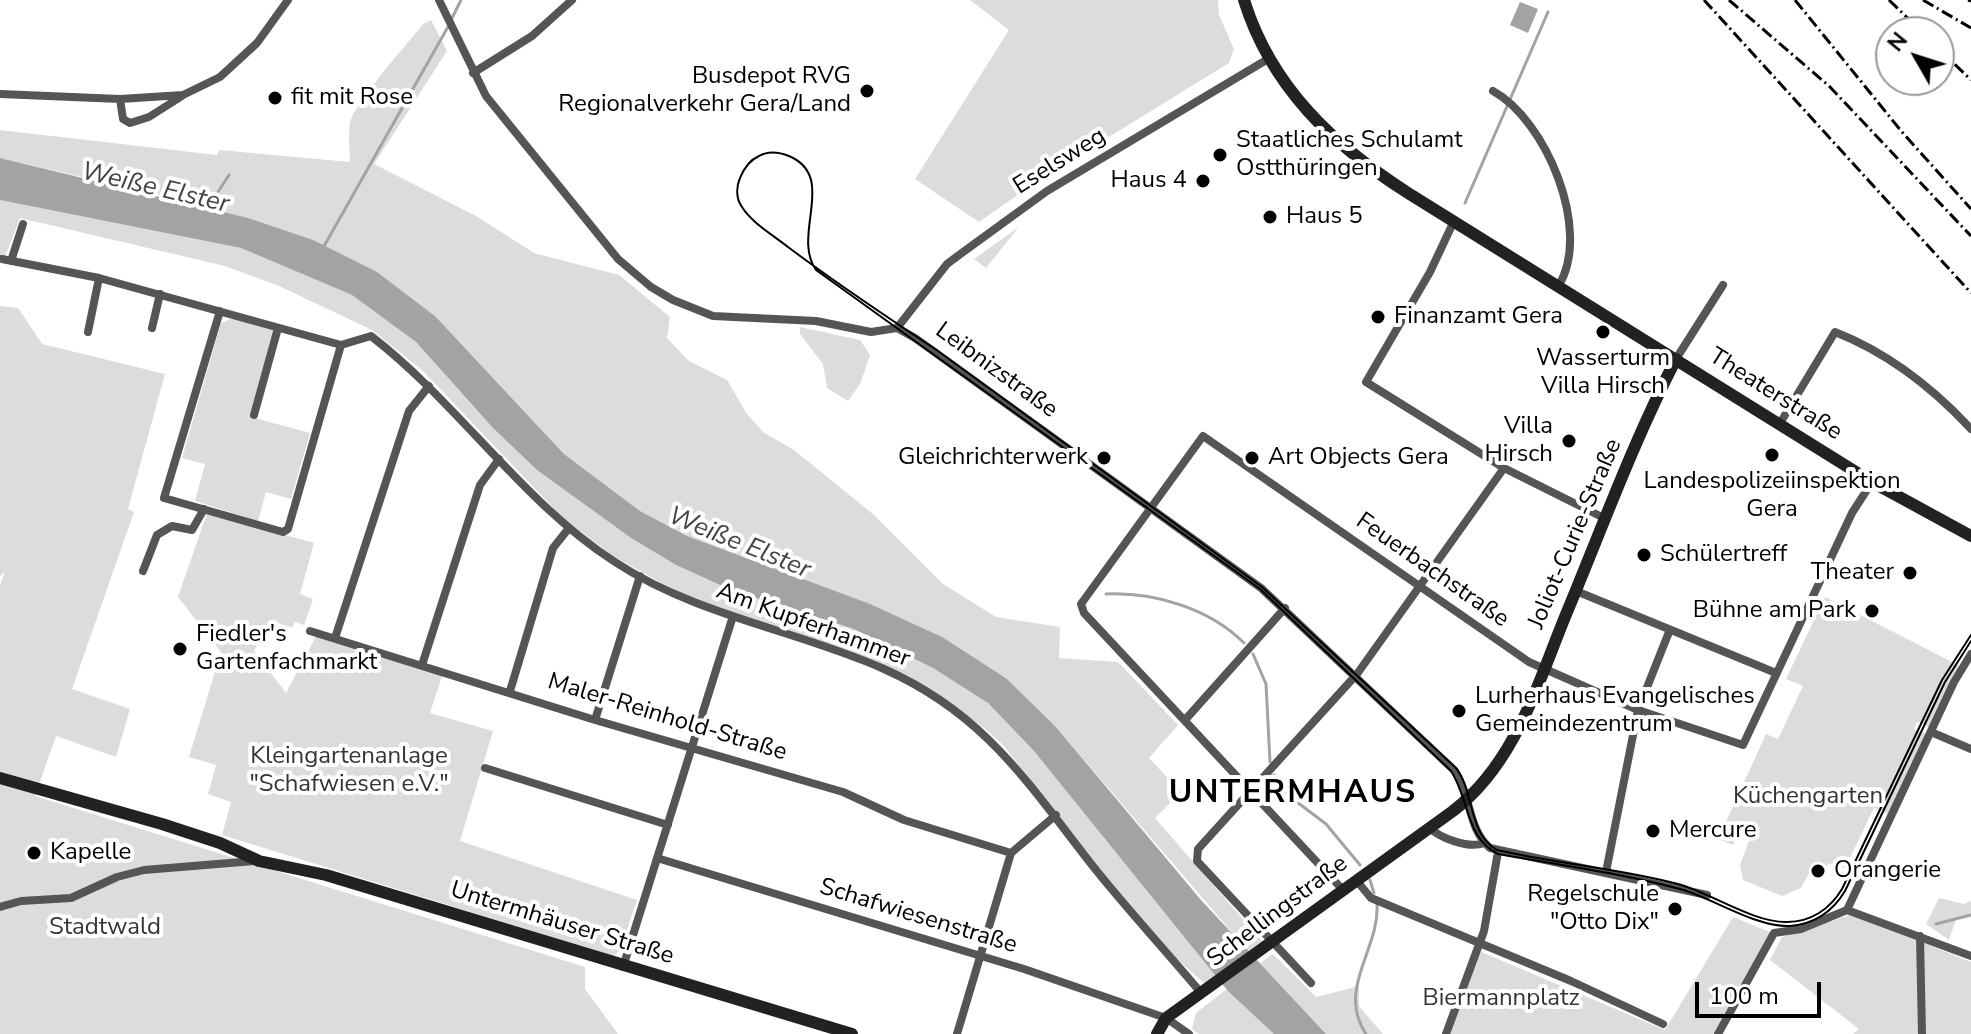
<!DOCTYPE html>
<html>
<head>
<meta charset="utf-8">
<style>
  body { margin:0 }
  #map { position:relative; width:1971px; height:1034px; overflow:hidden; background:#fff; font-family:"Nunito Sans",sans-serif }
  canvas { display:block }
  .north { position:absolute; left:1875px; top:16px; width:80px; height:80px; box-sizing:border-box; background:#fff; border:2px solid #999; border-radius:50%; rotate:309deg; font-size:22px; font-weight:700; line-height:32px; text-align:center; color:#000 }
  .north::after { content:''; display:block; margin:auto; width:28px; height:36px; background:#000; clip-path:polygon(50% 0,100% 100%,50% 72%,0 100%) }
  .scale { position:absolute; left:1695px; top:982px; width:126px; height:36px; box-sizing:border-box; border:4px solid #000; border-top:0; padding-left:10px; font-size:24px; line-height:28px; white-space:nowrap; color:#000; -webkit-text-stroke:6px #fff; paint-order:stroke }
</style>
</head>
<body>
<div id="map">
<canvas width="1971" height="1034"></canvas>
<div class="north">N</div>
<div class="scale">100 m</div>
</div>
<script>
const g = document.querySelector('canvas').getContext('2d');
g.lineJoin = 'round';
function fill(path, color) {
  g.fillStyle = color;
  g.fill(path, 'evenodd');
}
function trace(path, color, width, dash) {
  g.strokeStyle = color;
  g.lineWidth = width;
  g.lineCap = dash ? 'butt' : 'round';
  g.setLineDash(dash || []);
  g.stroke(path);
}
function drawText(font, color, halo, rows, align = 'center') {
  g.font = font + ' "Nunito Sans",sans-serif';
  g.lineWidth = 8;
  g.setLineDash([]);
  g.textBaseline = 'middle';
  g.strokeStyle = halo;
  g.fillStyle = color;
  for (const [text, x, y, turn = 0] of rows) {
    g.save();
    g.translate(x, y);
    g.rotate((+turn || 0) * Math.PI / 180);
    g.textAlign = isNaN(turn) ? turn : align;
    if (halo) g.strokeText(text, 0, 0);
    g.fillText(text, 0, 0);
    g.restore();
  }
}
fill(new Path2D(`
  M970,0H1218L1219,15L1234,49L1229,63L1039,180L979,222L915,179L1009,30Z
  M431,20L447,51L374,164L476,216L534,253L619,275L670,317L667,338L689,361L727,380L747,414L763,432L794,450L874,515L943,584L996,617L1060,627L1059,658L1118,662L1178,725L1149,758L1181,792L1155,818L1262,941L1248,951L1056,727L1007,679L768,568L687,536L640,511L564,454L436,317L186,201L0,158V130L217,155L219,150L350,162C350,150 348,136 350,124C352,105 407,45 423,24Z
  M0,200L241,248L352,295L416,342L493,428L537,470L631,538L676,565L731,590L854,629L933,668L988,703L1034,751L1217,975L1205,984L1176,958L1096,864L1003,745L983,727L921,685L678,592L613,556L561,516L422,370L372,330L279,286L225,266L20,218L5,257L0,256Z
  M1019,227L986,268L974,259Z
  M0,306L18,308L42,344L165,374L128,509L134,512L72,689L130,709L116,757L56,736L35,796L585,967V989L618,1034H0V585L5,572L0,576Z
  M233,318L274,330L251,417L310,433L291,499L266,492L258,521L195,501L205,464L182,458L221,323Z
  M800,327L860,340L870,355L860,384L848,401L827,388L823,364L800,334Z
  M207,513L314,543L300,594L313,599L304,625L295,622L292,628L270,620L254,651L286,693L316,636L442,676L430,713L493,731L460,841L637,900L620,951L613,956L222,835L231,802L208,794L216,765L189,757L221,652L178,597Z
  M1825,597L1960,666L1930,727L1917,722L1914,729L1927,734L1888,814L1874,808L1845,868L1828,863L1826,868L1814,864L1801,888L1782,896L1743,880L1740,865L1749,841L1736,836L1733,845L1718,839L1766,734L1778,739L1803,686L1786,679Z
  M1939,898L1964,904L1971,901V915L1956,919L1949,940L1926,924Z
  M1853,914L1971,962V1034H1853L1859,1029L1770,960L1782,937Z
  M1733,917L1770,932L1713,1034H1449L1479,951L1665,1030Z
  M1273,954L1316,997L1359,986V1006L1383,1034H1326L1260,963Z
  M1227,989L1274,1034H1199L1192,1029L1196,1013Z`), '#dcdcdc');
fill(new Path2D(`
  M1520,2L1538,9L1528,33L1510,25Z
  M0,158L248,218L313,240L377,272L436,317L564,454L640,511L687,536L870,604L942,637L1007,679L1056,727L1201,900L1326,1034H1274L1228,991L1034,751L988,703L933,668L854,629L731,590L676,565L631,538L537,470L493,428L416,342L352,295L241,248L0,200Z`), '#a3a3a3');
trace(new Path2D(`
  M452,18L461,0
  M1465,203L1548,12
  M207,209L229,175
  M323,248L449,25
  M1106,594C1154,592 1209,608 1244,643
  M1253,654L1266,684L1270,762
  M1274,775L1289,796L1326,824L1360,865
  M1370,880L1374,893
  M1936,924L1971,915
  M1366,1034C1336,989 1380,949 1377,904`), '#a3a3a3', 3);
trace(new Path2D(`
  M439,0L486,96L618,259L651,287L673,300L713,316L816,321L871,332L897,328L915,338L1261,588L1455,771C1471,795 1468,830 1490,848L1707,895
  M473,73L532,36L572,0
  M1493,91C1546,120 1592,230 1559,285
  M0,94L120,99L183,95L220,77L257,43L288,0
  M120,99L123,119L130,123L149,117L182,96
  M1454,221L1430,272L1366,382L1504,468L1606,519
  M2,259L99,278L341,345L371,336C459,404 521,501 615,562C697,616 796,630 884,669C985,714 1027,782 1092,865C1127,909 1166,951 1202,994
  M11,261L23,224
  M220,311L164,498L283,532L288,529L341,345
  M152,328L160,294
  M897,328L947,264L959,255L1047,191L1268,59
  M88,332L99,278
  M1676,359L1723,285
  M254,415L278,328
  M1779,425L1835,332C1886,352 1933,388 1971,429
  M143,571L157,535L172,526L192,530L204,509
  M1576,591L1776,673
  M310,631L595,720L843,792L904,820L1011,853
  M335,638L409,411L429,386
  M422,665L480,485L499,459
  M510,691L553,548L569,528
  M595,720L640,576
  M1185,720L1285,608
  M1931,732L1971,749
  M485,768L668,825
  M1429,827C1439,838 1469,849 1484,843
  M657,858L1024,969L1166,1018L1189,1034
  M1606,872L1638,710L1669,632
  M1356,880L1371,898L1571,981L1663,1024
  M1343,890L1084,613L1081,604L1203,436L1529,662L1638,710L1743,745L1852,513L1872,482
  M0,907L21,901L71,898L117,877L144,870L254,861
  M1847,910L1971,956
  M1920,936L1922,1034
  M623,967L733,616
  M1311,983L1197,861L1198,849L1357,674L1504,468
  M957,1034L1011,853L1056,815
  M1446,1034L1484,931L1498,852
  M1718,1034L1774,933L1801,929L1847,910L1954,682L1971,654`), '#555', 8);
trace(new Path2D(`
  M1244,0C1271,87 1333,145 1408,193L1872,482L1971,536
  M0,778L162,824L220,843L259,861L326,875L852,1034
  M1157,1034L1166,1018L1453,811C1516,763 1538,682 1567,612C1602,528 1634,440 1676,359`), '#222', 12);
trace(new Path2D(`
  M1971,635L1942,680L1842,889C1830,909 1811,922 1787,922C1754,923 1711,893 1678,884C1619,868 1557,864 1497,850C1468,834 1475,793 1456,768L1262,587L938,351C887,317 837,284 788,247C773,235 752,223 742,207C736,199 736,187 740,178C744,168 750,160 759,156C768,151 779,152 789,156C838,177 791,235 816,270L1260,589L1451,771C1469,798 1466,839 1498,854C1558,865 1621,873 1680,889C1713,898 1757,928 1790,926C1814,924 1833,911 1845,891L1945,682L1971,641`), '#000', 2);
trace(new Path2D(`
  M1704,0L1971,293
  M1729,0L1829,86L1971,236
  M1795,0L1902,132L1971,209
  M1889,0L1922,32
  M1923,0L1971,28
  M1968,0L1971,1
  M1939,49L1971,80`), '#000', 3, [12, 4, 2, 4]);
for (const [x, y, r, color] of [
  [867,91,8,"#000"],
  [275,98,8,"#000"],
  [1220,155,8,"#000"],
  [1203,181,8,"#000"],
  [1270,217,8,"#000"],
  [1378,317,8,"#000"],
  [1603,332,8,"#000"],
  [1569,441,8,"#000"],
  [1772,455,8,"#000"],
  [1104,458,8,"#000"],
  [1252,458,8,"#000"],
  [1644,555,8,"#000"],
  [1910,573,8,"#000"],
  [1872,611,8,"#000"],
  [180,649,8,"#000"],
  [1459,711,8,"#000"],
  [1653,831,8,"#000"],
  [34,853,8,"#000"],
  [1818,871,8,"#000"],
  [1675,909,8,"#000"]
]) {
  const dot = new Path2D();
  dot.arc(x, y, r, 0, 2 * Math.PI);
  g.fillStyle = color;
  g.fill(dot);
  trace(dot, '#fff', 3);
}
drawText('24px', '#000', '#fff', [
  ["Busdepot RVG",851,77,"right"],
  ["Regionalverkehr Gera/Land",851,105,"right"],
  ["fit mit Rose",291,98],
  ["Staatliches Schulamt",1236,141],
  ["Ostthüringen",1236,169],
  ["Haus 4",1187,181,"right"],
  ["Haus 5",1286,217],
  ["Finanzamt Gera",1394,317],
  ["Wasserturm",1603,359,"center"],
  ["Villa Hirsch",1603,387,"center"],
  ["Villa",1553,427,"right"],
  ["Hirsch",1553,455,"right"],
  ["Gleichrichterwerk",1088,458,"right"],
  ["Art Objects Gera",1268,458],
  ["Landespolizeiinspektion",1772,482,"center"],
  ["Gera",1772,510,"center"],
  ["Schülertreff",1660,555],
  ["Theater",1894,573,"right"],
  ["Bühne am Park",1856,611,"right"],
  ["Fiedler's",196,635],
  ["Gartenfachmarkt",196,663],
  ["Lurherhaus Evangelisches",1475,697],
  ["Gemeindezentrum",1475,725],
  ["Mercure",1669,831],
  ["Kapelle",50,853],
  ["Orangerie",1834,871],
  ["Regelschule",1659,895,"right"],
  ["\"Otto Dix\"",1659,923,"right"]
], 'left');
drawText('24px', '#000', '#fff', [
  ["Eselsweg",1060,162,-32],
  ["Leibnizstraße",996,371,36],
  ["Theaterstraße",1775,395,32],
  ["Joliot-Curie-Straße",1576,534,-67],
  ["Feuerbachstraße",1432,571,35],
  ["Am Kupferhammer",813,626,20],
  ["Maler-Reinhold-Straße",667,718,17],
  ["Schellingstraße",1278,912,-37],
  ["Schafwiesenstraße",918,917,17],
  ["Untermhäuser Straße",562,924,17]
]);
drawText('24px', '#333', '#fff', [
  ["Kleingartenanlage",349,757],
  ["\"Schafwiesen e.V.\"",349,785],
  ["Küchengarten",1808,797],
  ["Stadtwald",105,928],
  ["Biermannplatz",1501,999]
]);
drawText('italic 26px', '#444', '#fff', [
  ["Weiße Elster",155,189,13],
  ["Weiße Elster",739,544,22]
]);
g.letterSpacing = '2px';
drawText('bold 32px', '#000', '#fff', [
  ["UNTERMHAUS",1293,794]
]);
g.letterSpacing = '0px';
</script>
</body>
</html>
